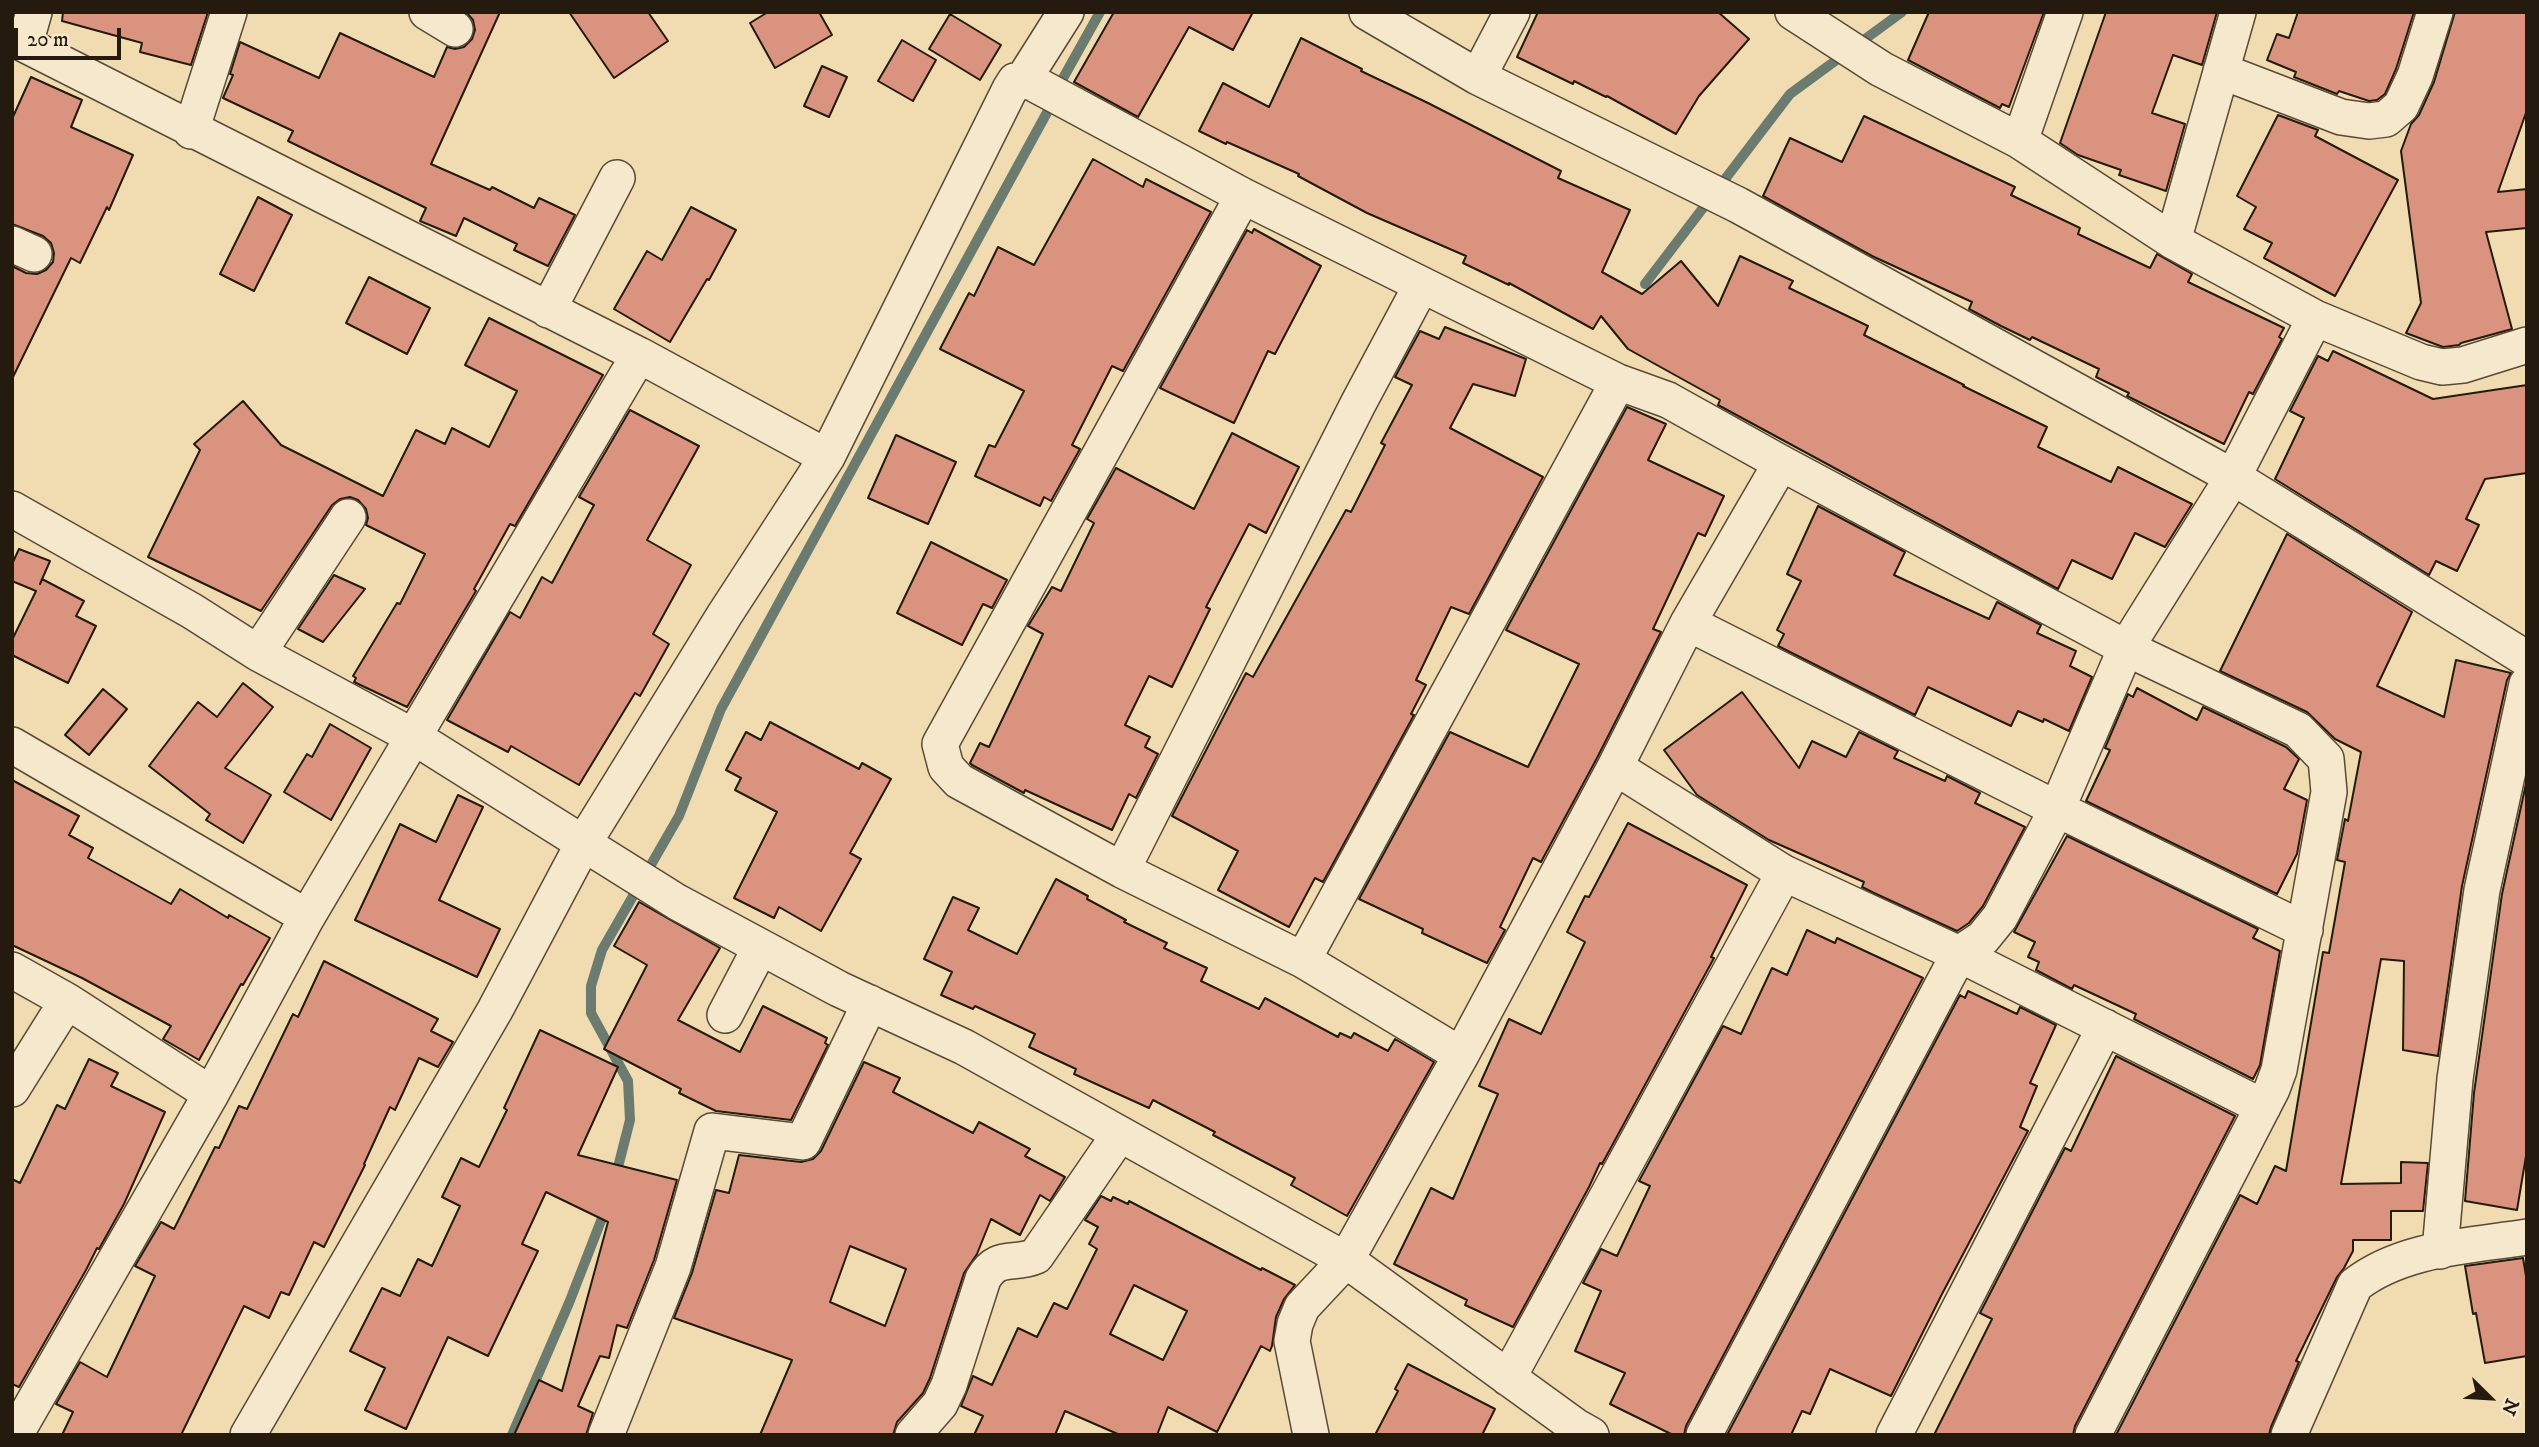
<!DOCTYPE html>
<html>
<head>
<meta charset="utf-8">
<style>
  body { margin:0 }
  #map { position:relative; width:2539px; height:1447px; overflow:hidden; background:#f1dcb1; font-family:"IM FELL DW Pica",serif }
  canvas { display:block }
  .frame { position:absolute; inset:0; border:14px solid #251a0e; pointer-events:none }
  .north { position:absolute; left:2455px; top:1363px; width:70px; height:70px; -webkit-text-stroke:5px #f6e8cc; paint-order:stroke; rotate:114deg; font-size:19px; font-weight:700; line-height:28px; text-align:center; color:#251a0e }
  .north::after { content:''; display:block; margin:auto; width:24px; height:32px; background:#251a0e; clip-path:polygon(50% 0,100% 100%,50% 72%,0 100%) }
  .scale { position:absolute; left:14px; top:28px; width:107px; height:32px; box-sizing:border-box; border:4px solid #251a0e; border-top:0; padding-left:9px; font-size:21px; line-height:24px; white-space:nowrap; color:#251a0e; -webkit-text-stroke:5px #f6e8cc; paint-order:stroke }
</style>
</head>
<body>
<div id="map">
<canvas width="2539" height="1447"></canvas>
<div class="frame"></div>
<div class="north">N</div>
<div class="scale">20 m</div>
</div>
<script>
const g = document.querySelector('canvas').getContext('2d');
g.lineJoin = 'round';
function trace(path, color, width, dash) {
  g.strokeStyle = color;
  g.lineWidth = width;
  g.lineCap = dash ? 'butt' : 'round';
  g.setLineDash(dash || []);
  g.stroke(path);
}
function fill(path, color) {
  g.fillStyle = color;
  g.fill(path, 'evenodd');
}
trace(new Path2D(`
  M1062,80L1100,12
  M1645,284L1790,94L1902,12
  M615,1179L630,1120L628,1081L591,1013V986L602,950L679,816L721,709L1050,107
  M512,1435L569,1303L606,1208`), '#6c7b6f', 10);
const building = new Path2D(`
  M63,12H208L191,65L140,52L142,43L62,21Z
  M466,12H500L431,164L490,190L492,187L534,208L539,198L575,215L548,266L514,250L517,244L464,218L456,236L420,221L426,208L288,141L293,131L223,98L233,75L230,74L240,42L319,78L340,33L434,77L447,47L455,49L464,47L472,39L475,30L473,20Z
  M569,12H648L668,41L614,78Z
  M768,12H819L832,35L775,68L750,23Z
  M1114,12H1253L1233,50L1189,27L1138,117L1074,82Z
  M1538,12H1718L1749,39L1699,96L1676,134L1607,96L1606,97L1574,81L1573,84L1517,57Z
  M1929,12H2044L2009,107L2002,104L2000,108L1908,60Z
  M2106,12H2217L2202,65L2173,55L2152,113L2185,124L2166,191L2119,175L2121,170L2078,155L2060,143Z
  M2298,12H2414L2396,69L2385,94L2377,100L2369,101L2339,91L2337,94L2294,77L2296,72L2267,60L2277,34L2289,38Z
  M2455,12H2527V110L2498,192L2527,189V228L2486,232L2512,329L2461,343L2459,345L2443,347L2406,333L2421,303L2401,151L2411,124L2419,115L2434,82Z
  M950,14L1001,45L980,80L929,49Z
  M1301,38L1362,69L1361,71L1428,103L1561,171L1558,178L1630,210L1602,272L1642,294L1681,261L1718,306L1740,256L1793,281L1789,288L1868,326L1864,335L1964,385L1963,386L2047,427L2038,447L2111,482L2118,467L2192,504L2165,547L2135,533L2112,579L2072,560L2058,589L1718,405L1720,400L1628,349L1601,316L1593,329L1509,283V285L1463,263L1466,256L1367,213L1298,176L1299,174L1227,142L1226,144L1199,131L1223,83L1269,107Z
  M902,40L936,60L913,101L878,81Z
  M822,66L847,77L829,117L804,106Z
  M31,77L82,100L71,127L133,155L109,210L107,207L80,263L71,258L12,379V266L26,273L37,274L46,270L53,262L54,253L51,243L43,236L12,224V119Z
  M2278,115L2318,130L2315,136L2398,180L2335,296L2264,258L2272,243L2244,229L2256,207L2237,196Z
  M1864,116L2015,187L2011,195L2080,228L2078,234L2150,268L2157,254L2192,274L2188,282L2284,328L2279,337L2282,339L2253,394L2249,392L2224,444L2127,396L2129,393L2096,377L2099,369L2032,337L2030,340L2001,326L1969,309L1972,302L1872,256L1763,196L1790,138L1842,162Z
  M1093,159L1143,187L1146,179L1211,212L1123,371L1112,366L1072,445L1080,449L1051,501L1044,497L1040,506L975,476L989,445L995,447L1024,391L940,349L969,293L974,296L998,247L1034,265Z
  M258,197L292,215L254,291L220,274Z
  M691,207L736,230L709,280L707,279L670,342L614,309L647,251L662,260Z
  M1254,229L1321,266L1275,354L1268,351L1234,423L1160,388L1247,230L1252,233Z
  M369,277L430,308L407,354L346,323Z
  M489,318L603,375L515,526L510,524L474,589L476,591L407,707L354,682L356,678L353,676L397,603L400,604L425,554L366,525L368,518L366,509L358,500L350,497L340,499L332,505L261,611L148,557L200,450L194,444L243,401L281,445L383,496L416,430L445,444L452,428L489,447L517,391L465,365Z
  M1445,327L1526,359L1515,396L1473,384L1450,428L1543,477L1469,614L1451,607L1416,680L1426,685L1411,714L1414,715L1323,882L1315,878L1289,927L1218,890L1238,851L1172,816L1246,673L1253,677L1346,510L1351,512L1385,445L1381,443L1412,385L1395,377L1420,331L1439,339Z
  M2333,351L2433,399L2527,385V473L2485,479L2466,519L2479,525L2457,571L2436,561L2429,575L2275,479L2304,418L2290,411L2318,356L2328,361Z
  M1627,407L1666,424L1648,460L1724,496L1705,536L1698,533L1653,629L1661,632L1597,758L1541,862L1533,858L1500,927L1505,930L1487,963L1422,933L1423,929L1359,899L1450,732L1528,767L1579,664L1506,630Z
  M630,410L699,446L647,540L691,565L653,634L669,644L640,696L635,693L579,785L511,746L508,752L447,720L510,612L520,618L542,577L552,583L594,505L579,497Z
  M1232,433L1299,467L1266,533L1249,524L1206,607L1210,609L1172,687L1149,676L1125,725L1150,737L1145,747L1158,754L1136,798L1129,794L1112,830L1025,790L1024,793L972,765L970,763L980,743L989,747L1043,634L1028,626L1052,587L1061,591L1094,523L1087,519L1116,468L1194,509Z
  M896,435L956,462L928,524L868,498Z
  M1818,506L1905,552L1894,575L1989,619L1997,602L2041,625L2037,633L2076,651L2070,666L2092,677L2069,731L2044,719L2043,722L2018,711L2011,726L1928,687L1915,715L1778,646L1784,634L1777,630L1801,581L1787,574Z
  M2287,534L2412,612L2377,686L2444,717L2456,660L2511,673L2507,680L2462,886L2438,1056L2403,1050L2404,961L2381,959L2341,1184L2401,1183V1162L2428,1163L2423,1211H2391V1240H2353V1251L2344,1268L2337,1277L2296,1361L2299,1362L2271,1427L2269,1435H2116L2240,1195L2257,1204L2275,1166L2286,1171L2323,952L2329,953L2345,862L2337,860L2345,819L2348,821L2361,752L2335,739L2307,712L2220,671Z
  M931,542L1007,580L992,608L983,604L962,645L897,613Z
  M19,549L50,561L40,584L42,579L84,601L76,616L96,626L68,683L12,655V640L36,591L12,581V564Z
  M334,575L365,589L323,642L298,629Z
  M243,683L273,707L225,768L271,795L243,843L206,820L210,814L149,766L198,702L217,717Z
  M2137,688L2197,720L2203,707L2286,747L2299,759L2284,789L2307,800L2297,854L2277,894L2086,801L2110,750L2105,748L2128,694L2133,697Z
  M103,689L127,709L89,755L65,735Z
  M1742,692L1799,768L1812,741L1846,757L1859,732L1898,751L1894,758L1945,781L1947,776L1980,793L1975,803L2025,827L1983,906L1969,923L1957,931L1874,893L1862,887L1864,882L1769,840L1697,795L1664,750Z
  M770,722L859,769L862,763L891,779L850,853L861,859L821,931L779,907L774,918L734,898L777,812L735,790L741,778L726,770L746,732L761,740Z
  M330,724L371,748L331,820L284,792L307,754L312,757Z
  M2527,779V1150L2517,1210L2465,1201L2474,1093L2502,894Z
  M12,780L79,816L69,835L93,848L88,858L171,904L180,889L228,918L229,915L270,938L243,985L241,984L199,1060L163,1039L171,1026L82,978L12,945Z
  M458,795L483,807L439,900L500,929L477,977L355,920L400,824L436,842Z
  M1628,823L1747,885L1711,957L1714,958L1602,1164L1600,1163L1589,1187L1513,1327L1465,1305L1467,1300L1394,1264L1431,1188L1453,1199L1498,1094L1479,1086L1509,1019L1541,1034L1585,942L1567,932L1585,896L1589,897Z
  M2067,836L2258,929L2253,938L2280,951L2260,1065L2253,1079L2134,1019L2136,1014L2074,985L2072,989L2036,970L2039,962L2028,957L2035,942L2014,932Z
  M1056,879L1088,896L1087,899L1126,920L1124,922L1167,943L1164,948L1207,968L1201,981L1259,1009L1265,998L1338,1037L1340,1033L1351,1038L1354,1033L1388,1051L1395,1039L1434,1062L1347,1216L1291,1185L1295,1178L1213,1135L1215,1132L1153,1100L1149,1108L1074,1074L1076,1069L1029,1047L1035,1034L975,1006L973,1009L941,995L952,972L924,959L953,897L979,908L968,930L1017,954Z
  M639,902L720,948L678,1020L740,1052L763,1006L827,1038L825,1043L828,1045L791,1120L716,1111L679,1093L681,1089L604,1049L647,965L614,946Z
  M1807,930L1835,943L1837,938L1923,978L1686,1426L1684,1435H1673L1610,1404L1625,1373L1575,1351L1601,1291L1583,1283L1601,1249L1617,1256L1650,1186L1639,1181L1723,1026L1741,1034L1772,968L1787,975Z
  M324,961L438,1019L431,1031L453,1042L438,1067L419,1058L395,1110L390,1107L364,1164L365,1165L324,1247L314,1242L289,1295L281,1292L269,1318L244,1306L181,1435H62L73,1412L56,1404L80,1362L107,1377L155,1276L135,1266L161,1222L174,1229L215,1147L219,1148L239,1106L247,1109L293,1014L298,1017Z
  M1968,991L2017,1014L2020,1007L2056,1025L2030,1083L2037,1086L2020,1127L2028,1131L1942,1294L1891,1396L1830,1369L1810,1414L1802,1411L1791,1435H1727L1960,995L1965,998Z
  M540,1030L618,1067L578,1155L677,1180L654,1260L627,1328L617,1325L609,1358L600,1356L578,1406L593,1413L586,1435H514L539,1380L562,1391L608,1222L546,1192L522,1244L538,1251L488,1356L448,1337L406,1429L365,1410L385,1368L350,1351L382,1288L400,1296L418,1259L432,1266L460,1206L442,1197L461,1158L479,1167L507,1110L504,1108Z
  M2116,1056L2235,1116L2075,1426L2073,1435H1934L1992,1319L1980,1313L2065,1148L2071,1151Z
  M89,1059L118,1073L111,1086L165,1112L124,1204L99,1249L97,1248L86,1270L19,1387L12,1384V1179L20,1183L57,1105L65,1109Z
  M864,1062L900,1078L893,1092L973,1133L979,1122L1030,1149L1025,1156L1065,1177L1050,1201L1040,1195L1020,1235L991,1219L977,1254L964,1273L930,1378L923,1393L897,1422L893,1435H760L792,1360L674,1318L692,1273L716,1190L729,1193L739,1155L801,1162L813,1159L821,1151ZM850,1246L906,1269L885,1326L830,1302Z
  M1101,1196L1111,1201L1113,1197L1128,1204L1129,1201L1261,1270L1262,1268L1295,1285L1284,1299L1276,1317L1272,1346L1270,1351L1261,1346L1217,1432L1168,1407L1157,1435H1120L1065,1411L1055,1435H974L983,1416L961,1406L973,1376L992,1385L1018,1328L1037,1337L1054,1303L1067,1309L1097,1249L1089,1244L1098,1227L1085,1220ZM1134,1285L1187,1311L1163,1360L1110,1334Z
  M2523,1258L2527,1282V1356L2485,1363L2476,1313L2473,1314L2465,1266Z
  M1408,1364L1495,1409L1482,1435H1375L1398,1391L1395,1389Z`);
fill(building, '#d9937e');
trace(building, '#251a0e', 2);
const minor = new Path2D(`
  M427,12L455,29
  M1367,12L1478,77L1738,205L2233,477L2527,659
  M12,38L639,355L827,457
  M25,44L34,12
  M2221,71L2341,117L2369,121L2386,119L2401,106L2415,76L2435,12
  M1478,77L1512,12
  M1023,80L1066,12
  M191,131L229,12
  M2020,141L2065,12
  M2173,241L2238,12
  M12,244L34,254
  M1421,286L1358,404L1122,870L1303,960L1461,1055
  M548,310L617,178
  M2315,318L2421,362L2442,367L2463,365L2527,345
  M12,509L192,611L258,653L414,737L677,902L839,989L964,1047L1346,1260L1575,1426L1591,1435
  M1688,623L2057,809L2305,930
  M258,653L348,517
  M12,745L307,917
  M1615,767L1784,873L1959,954L2263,1107
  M1122,870L959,781L946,767L940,744L1243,196
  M1303,960L1618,382L1668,400L1781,463L2126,648L2298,730L2326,759L2329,792L2279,1070L2272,1089L2093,1435
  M12,970L67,1001L211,1094
  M725,1015L760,948
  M12,1089L67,1001
  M2440,1251L2455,1079L2482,890L2527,684
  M1508,1378L1784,873
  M15,1435L211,1094L307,917L639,355
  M248,1435L495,1010L583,844L725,614L827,457L1010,89L1015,81L1031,82L1243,196L1618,382
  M606,1435L673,1267L712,1131L803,1142L870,1003
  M913,1435L940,1404L949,1385L983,1279C998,1253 1013,1266 1036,1256L1119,1135
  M1311,1435L1292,1341L1295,1324L1302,1307L1346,1260L1461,1055L1615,767L1688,623L1781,463
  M1704,1435L1959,954L1983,938L2000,917L2057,809L2126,648L2233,477L2315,318L2173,241L2020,141L1881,69L1793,12
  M1894,1435L2105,1027
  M2289,1435L2355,1285C2402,1248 2470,1246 2527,1237`);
trace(minor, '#584a37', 38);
trace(minor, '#f6e8cc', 35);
</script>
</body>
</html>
